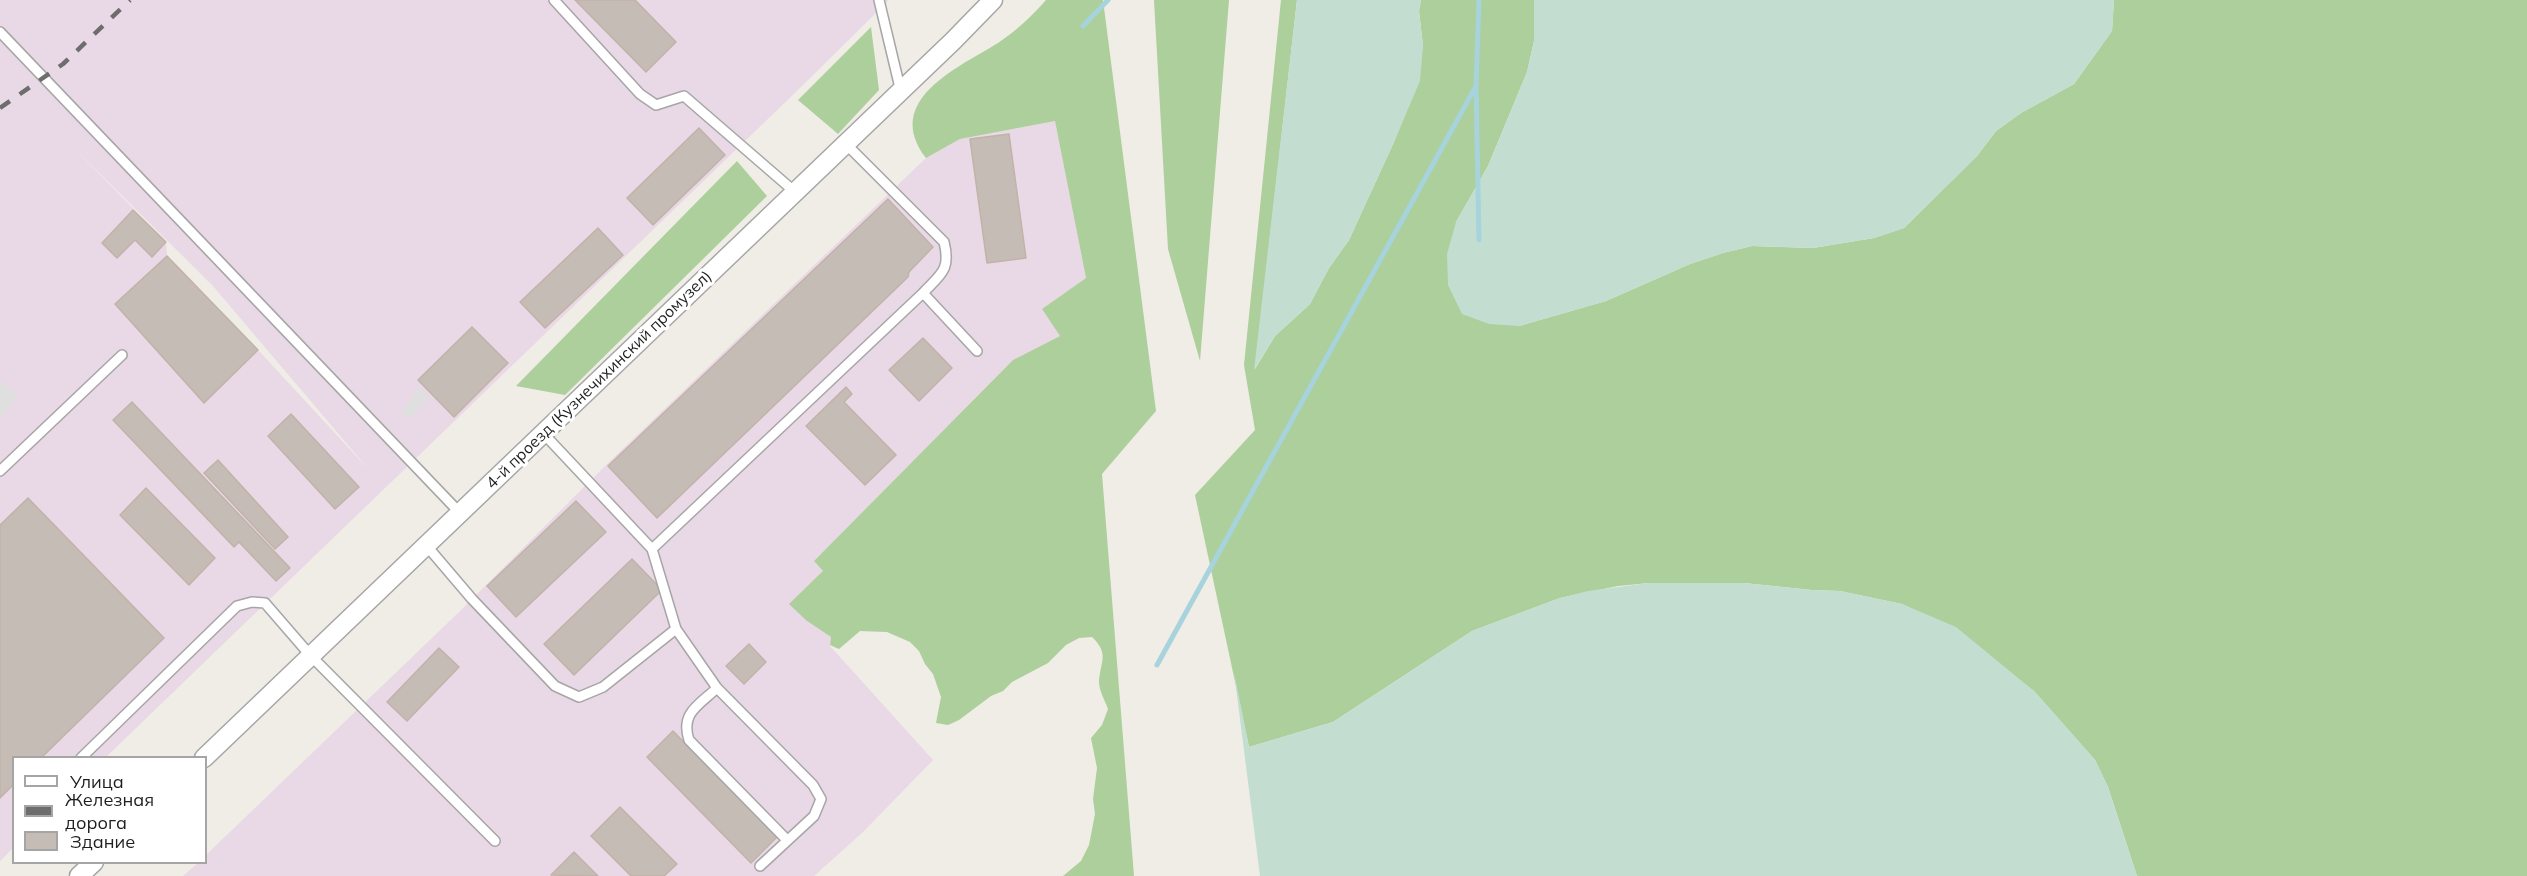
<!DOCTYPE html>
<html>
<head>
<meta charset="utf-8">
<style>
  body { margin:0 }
  #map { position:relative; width:2527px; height:876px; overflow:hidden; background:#f0ece6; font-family:Mulish,sans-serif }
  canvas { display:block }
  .legend { position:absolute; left:12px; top:756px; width:195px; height:108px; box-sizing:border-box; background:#fff; border:2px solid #a5a5a5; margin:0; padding:8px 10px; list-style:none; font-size:18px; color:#1f1f1f }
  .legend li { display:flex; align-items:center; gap:12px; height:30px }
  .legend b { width:30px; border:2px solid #a5a5a5 }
</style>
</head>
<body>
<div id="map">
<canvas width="2527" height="876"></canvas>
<ul class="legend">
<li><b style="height:8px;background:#fff"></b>Улица</li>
<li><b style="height:8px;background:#6d6d6d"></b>Железная дорога</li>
<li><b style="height:16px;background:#c5bcb5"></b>Здание</li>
</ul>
</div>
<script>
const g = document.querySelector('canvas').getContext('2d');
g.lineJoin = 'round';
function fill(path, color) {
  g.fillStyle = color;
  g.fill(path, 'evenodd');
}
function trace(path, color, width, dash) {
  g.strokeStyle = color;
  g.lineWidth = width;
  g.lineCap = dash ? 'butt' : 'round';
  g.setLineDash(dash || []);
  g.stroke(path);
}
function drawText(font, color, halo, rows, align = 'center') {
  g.font = font + ' Mulish,sans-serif';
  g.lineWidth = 6;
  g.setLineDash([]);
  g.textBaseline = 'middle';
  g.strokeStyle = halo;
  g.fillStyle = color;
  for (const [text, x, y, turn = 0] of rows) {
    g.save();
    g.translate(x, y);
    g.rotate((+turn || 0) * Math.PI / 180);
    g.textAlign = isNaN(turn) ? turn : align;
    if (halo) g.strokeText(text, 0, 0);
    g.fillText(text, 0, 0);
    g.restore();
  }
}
fill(new Path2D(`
  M0,0H889L801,87L106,757L14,758L13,848L0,861ZM71,145L213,286L370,471L258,350L167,256L166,242Z
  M1055,121L1086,278L1042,309L1060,336L1013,360L814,561L823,571L807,621L831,637L830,646L933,760L863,832L814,876H183L198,863L206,862V855L457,614L606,465L926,158L960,139Z`), '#e9d8e6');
fill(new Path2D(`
  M1046,0H1103L1156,411L1102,474L1134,876H1063L1081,861L1089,845L1095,814L1093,799L1097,768L1091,738L1102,725L1108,709C1105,701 1099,690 1099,682C1100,662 1110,654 1092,637L1079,638L1066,645L1048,663L1012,682L1003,691L991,696L959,720L948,725L936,723L941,697L933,674L925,664L919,651L910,642L887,632L860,631L839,649L830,645L831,637L807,621L789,604L823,571L814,561L1013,360L1060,336L1042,309L1086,278L1055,121L960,139L926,158C882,100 958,68 998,43C1016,31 1032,16 1046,0Z
  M1154,0H1229L1200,361L1168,249Z
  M1281,0H1297L1255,369L1275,336L1310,304L1329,268L1349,240L1394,142L1406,111L1423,46L1419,11L1421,0H1534V41L1527,72L1488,166L1456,222L1519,326L1606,301L1690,264L1723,253L1752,246L1813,248L1874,238L1904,228L1977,156L1996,131L2021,113L2074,84L2112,31L2114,0H2527V876H2137L2108,787L2095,760L2034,691L1928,617L1902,604L1840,591L1812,590L1744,583H1649L1618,586L1560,598L1472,631L1333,722L1249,747L1195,495L1255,430L1244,365Z
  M871,27L879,90L838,134L798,100Z
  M737,161L767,196L565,395L516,386Z`), '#accf9b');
fill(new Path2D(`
  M1297,0H1421L1419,11L1423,46L1420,81L1394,142L1349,240L1329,268L1310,304L1275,336L1254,370Z
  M1534,0H2114L2112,31L2074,84L2021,113L1996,131L1977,156L1904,228L1874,238L1813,248L1752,246L1723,253L1690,264L1606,301L1519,326L1489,324L1462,314L1448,285L1447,254L1456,222L1488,166L1527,72L1534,41Z
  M1648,583H1744L1812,590L1840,591L1902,604L1956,627L2034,691L2095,760L2108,787L2137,876H1260L1234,672L1249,747L1333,722L1472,631L1560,598L1588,591Z`), '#c3ded0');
fill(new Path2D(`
  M0,380L19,396L0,418Z
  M420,387L429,397L410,419L401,412Z`), '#dfdfdf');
trace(new Path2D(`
  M1479,0L1476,86L1479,240
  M1083,26L1108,0
  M1157,665L1476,86`), '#a7d3dd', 5);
const building = new Path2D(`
  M575,0H635L676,42L646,72Z
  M699,128L725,155L653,225L627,198Z
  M1009,134L1026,258L987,263L970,139Z
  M888,199L933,247L909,272L908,277L657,518L608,466Z
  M133,210L166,242L152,257L135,240L117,258L102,243Z
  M598,228L623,255L545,328L520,302Z
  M167,256L258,350L204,403L115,304Z
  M472,327L508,363L454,417L418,380Z
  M923,338L952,368L919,401L889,370Z
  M846,387L852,394L844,402L896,455L865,485L806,426Z
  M132,402L290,568L276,581L239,542L234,547L113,420Z
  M291,414L359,487L335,509L268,436Z
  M218,460L288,537L275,549L204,473Z
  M146,488L215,558L189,585L120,515Z
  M28,498L164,638L41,758H14V784L0,798V525Z
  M576,501L606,532L516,617L487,586Z
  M632,559L662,590L574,675L544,644Z
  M749,644L766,662L744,684L726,666Z
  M439,648L459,667L407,721L387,702Z
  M673,731L777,837L751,863L647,757Z
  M620,807L677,864L664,876H631L591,836Z
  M574,852L598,876L551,875Z`);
fill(building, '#c5bcb5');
trace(building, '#c2b2a8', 1.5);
const service = new Path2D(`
  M554,0L640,94L656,105L684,96L795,192
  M879,0L901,92
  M0,32L460,513
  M923,293L977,351
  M543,433L652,549L923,293C941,274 951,270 944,242L846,144
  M0,471L122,355
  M426,545L472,599L555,686L579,697L603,687L676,629L652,549
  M676,629L717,688L813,785L821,799L814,816L760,866
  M717,688C699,705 680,713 689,740L787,840
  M81,758L237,606L252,602L265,603L310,655L495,841`);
const minor = new Path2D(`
  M204,758L953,41L993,0
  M79,876L94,862`);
trace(service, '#a6a6a6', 12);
trace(minor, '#a6a6a6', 21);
trace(service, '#fff', 9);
trace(minor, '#fff', 18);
trace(new Path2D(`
  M0,108L63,64L130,0`), '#6d6d6d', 4.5, [12, 12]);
drawText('16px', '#1f1f1f', '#fff', [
  ["4-й проезд (Кузнечихинский промузел)",599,380,-44]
]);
</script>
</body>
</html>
